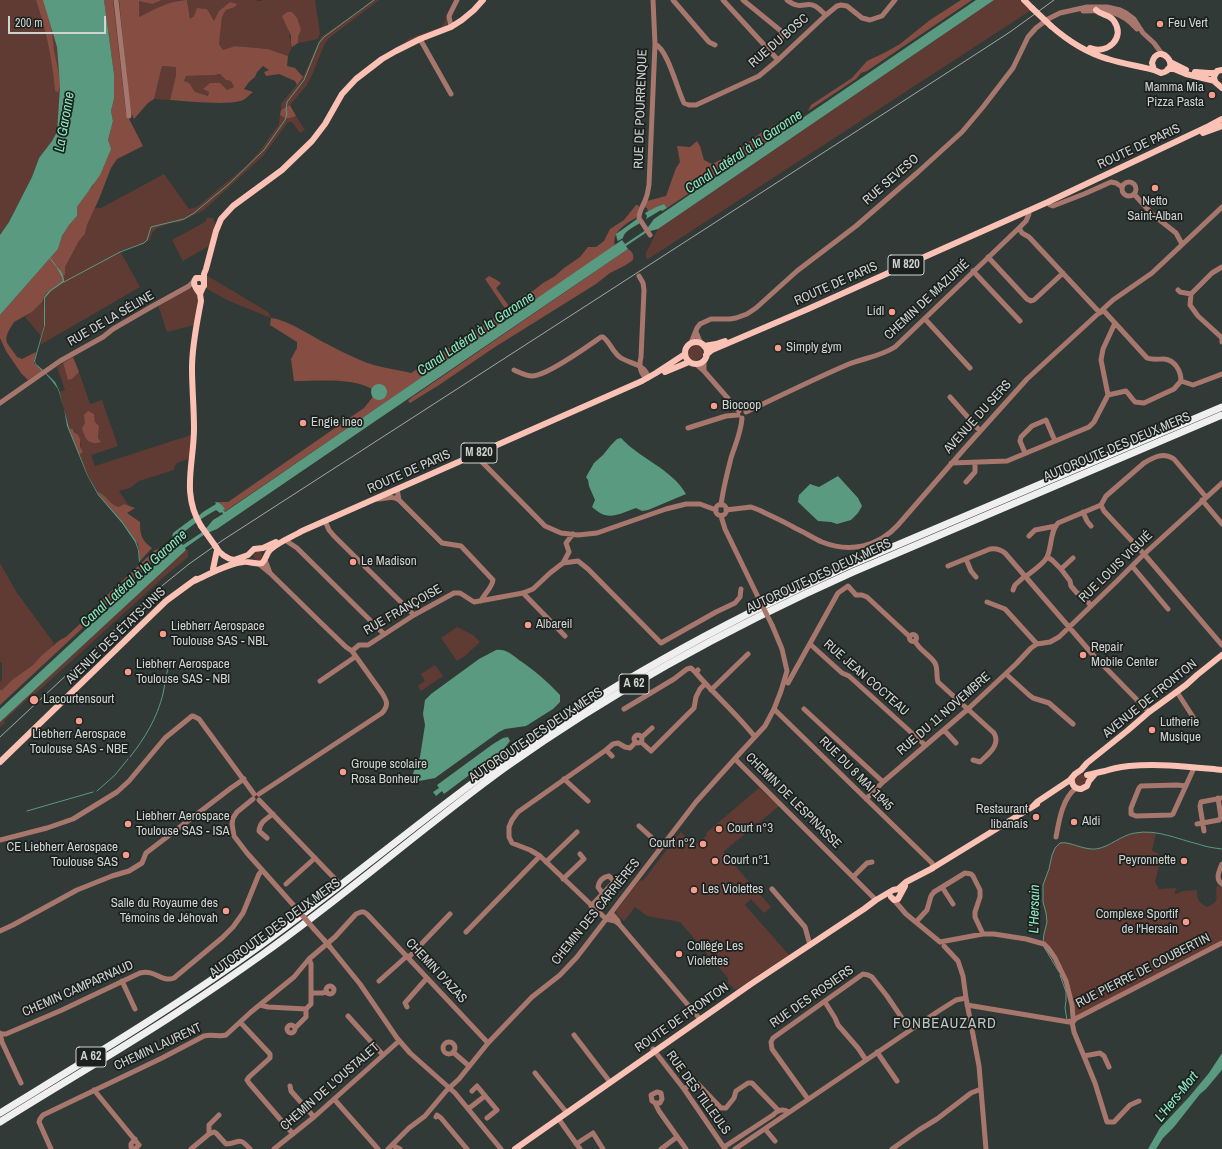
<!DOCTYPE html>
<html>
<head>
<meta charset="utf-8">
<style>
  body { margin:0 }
  #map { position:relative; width:1222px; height:1149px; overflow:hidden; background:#313a36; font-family:"Archivo Narrow",sans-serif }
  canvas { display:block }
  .scale { position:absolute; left:8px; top:16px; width:98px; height:18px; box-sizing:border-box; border:2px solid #cfd4d1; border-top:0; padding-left:5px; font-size:12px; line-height:14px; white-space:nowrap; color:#cfd4d1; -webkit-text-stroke:3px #1c201e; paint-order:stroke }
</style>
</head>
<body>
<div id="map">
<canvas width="1222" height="1149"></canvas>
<div class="scale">200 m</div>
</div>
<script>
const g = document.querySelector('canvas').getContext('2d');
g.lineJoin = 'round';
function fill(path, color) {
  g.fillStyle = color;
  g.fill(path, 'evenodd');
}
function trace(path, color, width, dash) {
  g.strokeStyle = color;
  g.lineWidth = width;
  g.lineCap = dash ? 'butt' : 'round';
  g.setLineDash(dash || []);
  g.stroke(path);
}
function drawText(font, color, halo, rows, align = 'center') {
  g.font = font + ' "Archivo Narrow",sans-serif';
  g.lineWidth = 3.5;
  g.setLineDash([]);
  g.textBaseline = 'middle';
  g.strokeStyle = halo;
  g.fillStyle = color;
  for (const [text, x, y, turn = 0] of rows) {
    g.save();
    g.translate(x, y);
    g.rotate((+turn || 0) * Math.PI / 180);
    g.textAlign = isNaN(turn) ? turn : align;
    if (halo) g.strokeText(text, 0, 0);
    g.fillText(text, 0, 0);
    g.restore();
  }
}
fill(new Path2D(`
  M0,0H43L57,47L60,86L57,132L52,141L39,158L32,177L9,222L0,235Z
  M162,0H180L151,11L138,17L139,1L152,4Z
  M187,0H254L260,1L263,0H315L320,33L318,39L298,43V37L301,30L287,26C290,34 290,40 292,47L288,56L268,49L235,46L223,50L219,44L222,17L226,10L235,7L236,4L230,2L219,11L214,22L207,9L198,8L194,16L190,19Z
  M372,0H379L329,38L324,45L313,73L307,85L290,105L281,110V104L303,77L321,37L357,12Z
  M994,0H1024L1033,9L699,226L648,259L646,258V253L658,229Z
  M446,16H447V24L446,26L404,44L408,39L441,27L445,22Z
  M162,66L176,67V75L170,100L154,99Z
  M220,74L226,80L231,81L234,87L227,90L204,89L209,92L208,96L195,92L189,83L184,81L186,76L214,75Z
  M280,115C286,119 289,119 296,116L305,130L300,133L292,122H288L263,156L204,210L180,222L171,223L157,228L152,233L150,240L146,242L120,251L140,287L40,345L45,322V298L51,291L64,282L63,276L65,275V267L79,241L85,234L87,225L95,208H101L164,174L189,209L197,207L246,166L259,152L279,124Z
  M207,218H213L215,224L209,246L183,261L172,240L205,222Z
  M206,275L268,312L271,318L229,301L207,289Z
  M190,288C193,289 194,288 196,291C200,297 195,317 194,325L167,332L158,305L186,290Z
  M43,301L45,319L41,336L25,317L32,312Z
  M695,345L701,347L703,353L701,358L694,361C688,358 686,353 690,348Z
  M63,363L67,377L72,379L79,372L90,404L102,400L118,446L91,455L95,466L191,435C191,441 191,449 190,455C187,464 175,458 174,470L139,481L130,488L119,491L129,506L124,504L119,507C110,505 107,496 100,492L98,493L88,476L79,455L83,452C80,447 81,443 79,438C77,434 75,433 73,429L69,428L60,392L65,390L57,367ZM94,414L95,422L99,426L98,438L101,442L82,429Z
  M186,550H188V557L165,576L34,695L33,694L4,721L5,723L0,727V722Z
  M253.5 556a4.5 4.5 0 1 1 9 0a4.5 4.5 0 1 1-9 0Z
  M0,563L17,593L54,643L52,647L41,656L33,665L12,680L2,690H0V683L2,679V663L0,662Z
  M101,610L88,623L83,621L91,613H95Z
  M457,627L473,635L480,642L466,655L457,661L441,638Z
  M435,665L443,676L421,691L418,686L425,681L421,674Z
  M1074 780a6 6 0 1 1 12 0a6 6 0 1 1-12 0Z
  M759,788L779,806L723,852L771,907L764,913L751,899L745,905L789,955L736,990L728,983V978L680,922L647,916L635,907L624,921L617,915L616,911L640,880L642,881L645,878L679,834L681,832L694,846L707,835L706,833Z
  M1142,832L1156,833L1152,851L1158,853L1157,859H1159L1158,861L1160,862L1155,882L1159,889L1176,888L1175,894H1176L1183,891L1197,890C1196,899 1200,903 1207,907C1222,901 1214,897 1217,886L1222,887V941L1161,971V974L1075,1019L1066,981L1044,944V934L1047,922L1046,913L1043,902V885L1049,869L1052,855L1055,848L1060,843C1072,841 1083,851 1098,849C1107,847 1115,840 1124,837C1130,834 1136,833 1142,832Z`), '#603b33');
fill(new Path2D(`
  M36,0H44L52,31L54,51L60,79L61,84L58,92L55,91V89C52,58 46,29 36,0Z
  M104,0H113L126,113L143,146L117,159L111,168L99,199L87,225L85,234L79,241L65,267V275L63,276L59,268L57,266L63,277V282L49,291L44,296L43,301L32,312L14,322L8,332L6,339L7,343L17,357L22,359L36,352L34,363L42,371L28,380L21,373L6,351L0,338V315L58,249L62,236L69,225L77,216V207L88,191L93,186L108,140L113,121L111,111L114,99V74Z
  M119,0H162L152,4L139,1V17C153,10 171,0 187,0L190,19L194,16L197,8L207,9L214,21L219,11L230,2L237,4L235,7L226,10L222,17L219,44L223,50L235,46L268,49L288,56L287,66L295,68L303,77L297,85L295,81L279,74L266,76L264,72L269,70L263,66L257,72L255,77L249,82L244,89L253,92C250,94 247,98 243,100C231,106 186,101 170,100L176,75V67L162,66L154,99L148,103L134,119L131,112L129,98ZM220,74L226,80L231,81L234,87L227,90L220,83H210L203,89L209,92L208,96L195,92L189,83L184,81L186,76L214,75Z
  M961,0H972L867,71L861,73L856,79L808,111L811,105L852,78L867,61L886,52L900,44L930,20Z
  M287,12H292L297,18L301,30L298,37V43L292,47L291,43V36L282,16Z
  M290,105L296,116C289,119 286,119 280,115L281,110Z
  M779,122L791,125L667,208L664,204L656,207L648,212L647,208L644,207L647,201L666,196L676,168L680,162L677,146L690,147L697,141L700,146L704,160L712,164L736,152L762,132Z
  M636,205H638L639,207L636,218C626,223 611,233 615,246L224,512L223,510L224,509L221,504L217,502H228L364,408L372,398L373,390C356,377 316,381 294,381L291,359L297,348V342L270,325L271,318C288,320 311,336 327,344C338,350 349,355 360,360C376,367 394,369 411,373L506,310L485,279L489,276L495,279L501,283L496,288L509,306L524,295L533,291L543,283L555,276L564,268L580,257L588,247H596L604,241L610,229L624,220Z
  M628,249C633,252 634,255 633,260L626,265L610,273L596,284L495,347L439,385L410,403L408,401L411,398Z
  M73,357L79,372L72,379L68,380L63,363Z
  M88,411L94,414L95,422L99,426L98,438L101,442C89,446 85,439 82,428L85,423L84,415Z
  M69,428L73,429L74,432L78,435L80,439V446L83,452L79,455Z
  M99,492C107,496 110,505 119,507L124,504L135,508L127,513L140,522C140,534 141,540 152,548L140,561L138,544L122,521L99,495L98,493Z
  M168,547V548L101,610L95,613H91L101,601L155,550Z
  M83,621H86L88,623L0,705V690H2L12,680L33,665L41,656L60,640L66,637Z`), '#864e43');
fill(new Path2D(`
  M43,0H104L114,74V99L111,111L113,121L108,140L111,149L100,175L77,207V216L69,225L62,236L58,249L0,315V235L9,222L32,177L39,158L52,141L57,132L60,86L57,47Z
  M976,0H994L658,229L647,232L626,246L628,249L217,529L205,534L185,548L186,550L0,722V709L178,544C175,541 171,537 173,533L193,518L195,519L203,512L216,504L215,502C220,502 222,505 225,509L223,510L225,512L622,240L625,244L646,230L654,219ZM216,510L220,513L222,512L223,514L213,520L204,531L183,545L180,542L181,534C193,525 203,517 216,510Z
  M664,204L667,208L662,211L661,210L646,219L647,216L645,213L656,207Z
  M637,219L640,223C634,227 624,231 623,238L618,241L617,239L616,234Z
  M56,266C60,268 65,277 64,282L51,291L45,298V325L35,361L36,364L43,370L42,371L36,365L34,361L44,326V297L49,291L63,281L62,277Z
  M45,373H46L55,382L59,390L69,428L88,476L99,495L122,521L136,541L139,551L140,561L139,562L138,550L135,542L122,523L98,495L87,475L67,426L64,409L58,389L52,381Z
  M371 392a8 8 0 1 1 16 0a8 8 0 1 1-16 0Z
  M621,438C640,459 672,469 686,494L648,510L642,511L636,508C627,511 614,518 605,515C600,514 596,510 592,507L595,500L589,486L588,480L586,477L594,463L603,455L611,445L617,439Z
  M838,476L858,498L862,506L858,513L851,520L837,524L831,522L818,521L798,502L799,495L810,484L819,487Z
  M496,650C506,649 511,654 519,660C534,670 547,681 560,695V702L553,709L526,726L505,729L499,732L435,778L419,781L416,779L413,773L420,757L425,725L423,714L425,700L431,694L479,659Z
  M508,737L510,741L504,749L444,794L442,791L436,796L433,792L439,788L437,785L493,744L503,738Z
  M1222,1053V1069L1221,1071L1206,1089L1200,1094L1174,1127L1163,1138L1156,1149H1148L1160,1128L1189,1097L1209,1073Z`), '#5a9a80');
trace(new Path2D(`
  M49,257L56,266
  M64,282L120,252L144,243L147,240L151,227L184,219L194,213L229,184L264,150L285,120L287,114L286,110L287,102L304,80L319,43L324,37L374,0
  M130,757C145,738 157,718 163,694C165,685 166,676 168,667
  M97,791L115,775L128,759
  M27,811L93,792
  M1043,942L1044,934L1047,922L1046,913L1043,902V885L1049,869L1052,855L1055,848L1060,843C1070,841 1082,850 1096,849C1110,847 1121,835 1135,833C1157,829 1177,839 1198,844C1206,847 1214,848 1222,849
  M1044,947L1059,972
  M1060,975L1066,992V1001L1065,1008L1067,1020`), '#5a9a80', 1);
trace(new Path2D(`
  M116,0L129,116
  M673,0L709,42L715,45
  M723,0L778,60
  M743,0L781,31C785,41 776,45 769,50
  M787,0C801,11 805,1 815,6C819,8 823,13 826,15
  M1083,11C1107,10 1120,10 1137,29
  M451,27L449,16L457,0
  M420,39L451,94
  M655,44C668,50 677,89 684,103L689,105H696L759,76L778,60L826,15L837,6L841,5L847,6L862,18L870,20L882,16L895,0
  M1122 189a7 7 0 1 1 14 0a7 7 0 1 1-14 0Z
  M1134,194L1152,214L1176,233L1182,244
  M1048,202L1050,205L1053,206L1084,194L1111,182L1116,183L1122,187
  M1019,228L1022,233L1029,237L1100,313
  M650,235L639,218C639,210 644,205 646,198C648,194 648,189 649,185L655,44L653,0
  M988,257L1027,299L1031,301L1034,300L1063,273
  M1222,267L1212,273L1191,294L1190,305L1198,316L1222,338V342
  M973,271L1020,321
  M639,276L643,283L644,290L641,357C639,365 639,372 646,378
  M1178,290L1180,292L1191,294
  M925,319L970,368
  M696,332L701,344
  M691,343L697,328L700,324L711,319H730L736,318L747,314L756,308L797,271L856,226L917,173L962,132L983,107L1013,68L1028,37L1036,28L1048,19L1060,13L1087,7H1107L1120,10L1126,13L1134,19L1143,33L1154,43L1162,54
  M704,360V371
  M696,364L704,371L739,411
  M514,370C519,372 526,376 532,376C547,376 588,346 601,337H603C610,342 613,353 621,358C631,364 647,365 648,378
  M1181,381L1193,385L1222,374
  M1108,395L1126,391L1135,402L1144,403L1174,389L1181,381C1181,371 1175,360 1164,359C1158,359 1152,360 1147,358L1115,323
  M950,397L980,431
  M0,403L60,361L103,337L113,329L151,307L189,286L194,281
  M746,412C780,396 814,379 849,364C865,358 881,356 895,347L1019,228L1026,221L1029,214L1028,211
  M688,428L726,416L738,415
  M1025,453L1020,441L1021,437L1032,426L1046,420L1055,441
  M476,454L481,461L545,526L561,533L578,535L597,533L666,509L686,504H700L716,510
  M951,463L1007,461L1089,427L1094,422L1108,395L1101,360L1103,349L1115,323L1103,310
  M966,482L975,472V463
  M1206,497L1174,459C1163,452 1154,457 1144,463L1106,496L1101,505L1104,511L1144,554L1222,645
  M376,499C385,499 392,495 399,500L397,489
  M399,500L442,543L461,546L493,580C492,588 484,594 481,601
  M1202,500L1222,524
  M715.5 510a5.5 5.5 0 1 1 11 0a5.5 5.5 0 1 1-11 0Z
  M721,505C723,489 727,474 731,458C735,445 741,433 742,418
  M726,510L751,507L759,510C771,516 783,521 795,528C804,532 813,538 822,542C850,553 878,547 898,525L965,448L1027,379L1113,300L1152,273L1222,207
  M1083,512L1087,521L1091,526
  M721,516L725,529L758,597
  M325,521L329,530L334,536L414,615
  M1029,536L1035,530L1056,526
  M285,540L297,548L384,634
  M1047,557L1052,560L1061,569L1070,581L1071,586L1077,593L1083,595L1091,606
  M966,559L971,571L976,577
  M563,563L578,561L588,569L661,643L716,612L735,603L740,597L741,589
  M259,564L270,573L265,560
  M948,566L990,549C996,548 1000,549 1005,553L1094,656L1149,712
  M1132,566L1168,609
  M1061,569L1073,558
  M1025,577C1031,572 1044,564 1047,557C1052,547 1050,531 1058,523L1101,505
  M1013,590L1015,585L1025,576
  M523,593L565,636
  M987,602L1005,609L1037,644
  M909.5 638a3.5 3.5 0 1 1 7 0a3.5 3.5 0 1 1-7 0Z
  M915,641C919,650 929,654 935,663C938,668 936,676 938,682L994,733C1001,745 988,754 980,762L973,760
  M810,644L842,673L849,676L925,745
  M352,651L359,645H368L414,615L454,593H460L474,602L523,593L533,589L550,573L563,563L569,552L566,543L573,534
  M698,670L696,673C715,695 737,714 755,737
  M1006,674L1029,695L1033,698L1049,703L1073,724
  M320,681L355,657
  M788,683L838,593L848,586L856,595H862L867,597L910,637
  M711,690L748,654
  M1177,692L1195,720
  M624,709L674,679L687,669L691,668L696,673
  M774,709L932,863L933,868
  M804,709L883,782
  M944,730L956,743
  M634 739a4 4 0 1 1 8 0a4 4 0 1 1-8 0Z
  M642,737L652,728
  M641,742L651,751L694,708L696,697L700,689L705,684
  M606,750L613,744L618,743L625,747L630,748L636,742
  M612,756L606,750L518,812L512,820L509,827V837L512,843L530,850L540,856L606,919L615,921L619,924
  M735,759L876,900
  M564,779L588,801
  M1186,786L1177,785L1141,786L1139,788L1131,808V814L1136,816L1171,815L1173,814L1194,768
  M259,794L382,713C389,705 387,701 382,693L352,651L346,647L317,619L270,573
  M253,799L237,812L233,818L232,824L234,836L247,853L296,908
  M866,799L883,782L968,709L1016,664L1031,648L1037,644L1050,642L1059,637L1117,581L1141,557L1222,483
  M259,800L337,881
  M1197,824L1219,820L1221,817L1218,798
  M639,826L662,847
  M1204,831L1200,806L1201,802L1222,798
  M1056,837C1059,821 1062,799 1076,788
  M267,838L259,831C260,822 266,819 273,814
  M0,840L47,828L73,819L117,792L129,781L165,738L192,716H193L199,719L254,794
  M546,862L577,832
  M1222,864C1219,871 1215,879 1222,884
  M853,877L867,863L872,862
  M563,879L584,859L580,854
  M286,884L315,858
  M942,887L953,904
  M772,889L805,927L810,945
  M894,900L906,914L940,942
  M591,906L613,883V880L609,876C603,877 599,881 598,887L603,894
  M611,913L618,921L619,924L700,1019
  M916,922L927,910L931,896L934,892L965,873L971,874L973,876L980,890V897L975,912V917L983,934
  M314,929L324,940
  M0,931L13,925L77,890L112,876L129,871L142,863L146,853L231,788L244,779
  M466,932L540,856
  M940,942L983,934H994L1026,939L1044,944L1048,948L1055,958L1066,981L1072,1005L1073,1017
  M944,946L958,961L963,976L966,998L979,1066L986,1149
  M330,947L360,984L397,1038L410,1053L455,1093L501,1149
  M408,958L450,914
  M122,981L135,1009
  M379,981L407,956
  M326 990a4 4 0 1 1 8 0a4 4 0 1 1-8 0Z
  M311,993H322L327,992
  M825,1002L835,1018L838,1025L858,1048L866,1060
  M260,1005L268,1007L306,1009L311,1004V964L309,959
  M967,1005L1069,1022L1070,1021L1073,1022L1075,1019L1222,943
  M407,1007L405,1003L427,978
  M348,1016L383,1055
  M240,1022L270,1054V1058L249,1077L247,1080L249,1083L293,1134
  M1072,1022L1074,1032L1095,1083L1107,1122H1114L1130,1105L1139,1101
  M287 1029a4 4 0 1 1 8 0a4 4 0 1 1-8 0Z
  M295,1028L306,1017V1009
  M0,1033L2,1042L21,1083
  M1,1034H6L62,1010L140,973C156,969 161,983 174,978L222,938L233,927L243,913L259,874L262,871
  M574,1035L610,1082
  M443 1048a6 6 0 1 1 12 0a6 6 0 1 1-12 0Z
  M653,1049L684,1089L725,1149
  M453,1052L469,1066
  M877,1052L897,1081
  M1084,1056L1100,1053L1104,1056L1109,1067
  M535,1073L567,1113
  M290,1086L291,1091L314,1117
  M684,1089L690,1085L697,1083L721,1108H726L734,1098L736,1091L748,1083H752L778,1110
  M94,1090L139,1145L135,1149
  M472,1091L477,1086L497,1110L487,1118
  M334,1099L378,1149
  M808,1099L772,1049L771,1042L773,1038L863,974L868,975L872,977L887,996L910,1030
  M655,1103H660L662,1099L661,1093L657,1092L651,1095L652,1101L655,1103L659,1111L686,1149
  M468,1109L485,1096
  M436,1117L437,1115L441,1118L467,1149
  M558,1118L580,1149
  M765,1129L775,1141
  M209,1134V1125L219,1115
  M576,1144L593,1133L603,1149
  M392,1145L400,1149
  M724,1147L773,1115C778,1110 783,1108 789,1112
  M51,1149L39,1122L40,1119L43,1115L162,1058L204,1036C212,1034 219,1037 226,1035L251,1012L294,977L309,959L335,937L356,914L361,912H364L367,914L488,1043
  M133,1149L131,1147V1144L135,1139
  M191,1149L209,1134L214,1132L216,1133L226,1144C239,1144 238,1135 250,1149
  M274,1149L314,1117L399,1041
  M388,1149L409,1128L425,1116L446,1091L459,1079L488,1043L532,997L560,975L577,957L696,802L740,753L765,726L774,709L781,691L787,671L782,649L772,625
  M661,1149L677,1137
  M735,1149L937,1012L956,1000L966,998
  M892,1149L919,1130L937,1119L971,1093L981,1089`), '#a7776d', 5);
trace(new Path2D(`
  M1024,0L1032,8
  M1051,26C1067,40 1087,53 1108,59C1123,64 1139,66 1154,70L1161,73C1184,68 1158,40 1152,63L1154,70
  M1090,48C1107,55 1126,38 1114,21C1110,14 1102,16 1096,10
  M1170,62L1186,70
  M1168,69H1174L1186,74L1215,81
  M1222,70L1217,71L1214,77L1215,82L1222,88
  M1195,72L1209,73H1216
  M1203,133L1222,126
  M204,281V274L206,269L216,231L221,219L233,206L282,170L312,141L325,124L342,94L356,79L382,59L396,51L420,39L451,27L462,20L474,10L483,0
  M197,288H201L204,286V282L202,278H196C191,284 197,289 200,294
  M685 353a11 11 0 1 1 22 0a11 11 0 1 1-22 0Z
  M704,346L716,344L725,341
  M706,355L712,350L808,309L886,274L1048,202L1209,126L1222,119
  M665,372L689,362
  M201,526C181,493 194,464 194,428C194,408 192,388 192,368C192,345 197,323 201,301L200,294L203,287
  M216,547C219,553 227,559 234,560
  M234,560L248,555L254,549L263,548L276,542
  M213,569L217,550
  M194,581C210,574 226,564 243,562C249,561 258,565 262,563C266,560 266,554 270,550C278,542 292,537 302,531L642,381L656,373L685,354
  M0,762L166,601L196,579
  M1087,775C1093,774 1099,772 1105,771C1113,768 1121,767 1129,766C1160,763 1191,767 1222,770
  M1072,778C1071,784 1074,789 1081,789L1087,786L1089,781L1095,774
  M1034,805L1037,802L1070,780L1075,774L1081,770L1087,763L1127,731L1149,712L1186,685L1197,675L1222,655
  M931,869L1037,804
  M891,897L894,900L898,899L905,886
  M515,1149L751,984L864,909L876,900L893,890L898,889L906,882L933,868`), '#fcc1b5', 6);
trace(new Path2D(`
  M0,1113C88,1059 177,1006 261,945C343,886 419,821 500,763C609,684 728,620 850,565L1222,407
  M0,1122C59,1085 120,1050 178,1012C207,993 235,974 263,954C346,895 423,827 506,767C614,690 732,626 853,572L1222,415`), '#efefef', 7);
trace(new Path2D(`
  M0,737L163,585L189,564L223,540L939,78L1010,32L1054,0`), '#a1a7a4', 1);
trace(new Path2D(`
  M758,597L772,625
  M296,908L314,929
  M324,940L330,947`), '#a7776d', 5);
trace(new Path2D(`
  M1032,8L1051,26
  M201,526L216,547`), '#fcc1b5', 6);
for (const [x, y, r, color] of [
  [1160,24,4,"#f49d8c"],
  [1212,95,4,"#f49d8c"],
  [1155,188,4,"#f49d8c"],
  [892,312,4,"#f49d8c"],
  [778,348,4,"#f49d8c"],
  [714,406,4,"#f49d8c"],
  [303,423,4,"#f49d8c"],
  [353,562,4,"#f49d8c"],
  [528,625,4,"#f49d8c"],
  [163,634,4,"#f49d8c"],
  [1083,655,4,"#f49d8c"],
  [128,672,4,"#f49d8c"],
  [34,700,5,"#f49d8c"],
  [79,721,4,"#f49d8c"],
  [1152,730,4,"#f49d8c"],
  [343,772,4,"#f49d8c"],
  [1036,817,4,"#f49d8c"],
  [1074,822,4,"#f49d8c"],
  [128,824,4,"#f49d8c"],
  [719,829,4,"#f49d8c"],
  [703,844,4,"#f49d8c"],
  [126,855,4,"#f49d8c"],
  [715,861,4,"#f49d8c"],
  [1184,861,4,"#f49d8c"],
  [694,890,4,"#f49d8c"],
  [226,911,4,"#f49d8c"],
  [1186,922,4,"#f49d8c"],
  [679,954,4,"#f49d8c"]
]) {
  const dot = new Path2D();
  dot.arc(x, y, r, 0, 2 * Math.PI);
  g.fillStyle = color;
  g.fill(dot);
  trace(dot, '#1c201e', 1.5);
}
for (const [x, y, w] of [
  [906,265,36],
  [479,453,36],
  [634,684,30],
  [91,1057,30]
]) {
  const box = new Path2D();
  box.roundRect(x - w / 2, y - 10, w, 20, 3);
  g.fillStyle = '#1c201e';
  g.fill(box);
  trace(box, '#cfd4d1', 1);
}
drawText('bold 12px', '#cfd4d1', null, [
  ["M 820",906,265],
  ["M 820",479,453],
  ["A 62",634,684],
  ["A 62",91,1057]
]);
drawText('13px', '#cfd4d1', '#1c201e', [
  ["Feu Vert",1168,24],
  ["Mamma Mia",1204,88,"right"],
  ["Pizza Pasta",1204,103,"right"],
  ["Netto",1155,202,"center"],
  ["Saint-Alban",1155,217,"center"],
  ["Lidl",884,312,"right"],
  ["Simply gym",786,348],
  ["Biocoop",722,406],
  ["Engie ineo",311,423],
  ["Le Madison",361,562],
  ["Albareil",536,625],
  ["Liebherr Aerospace",171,627],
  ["Toulouse SAS - NBL",171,642],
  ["Repair",1091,648],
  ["Mobile Center",1091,663],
  ["Liebherr Aerospace",136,665],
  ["Toulouse SAS - NBI",136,680],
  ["Lacourtensourt",43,700],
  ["Lutherie",1160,723],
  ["Musique",1160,738],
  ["Liebherr Aerospace",79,735,"center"],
  ["Toulouse SAS - NBE",79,750,"center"],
  ["Groupe scolaire",351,765],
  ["Rosa Bonheur",351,780],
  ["Restaurant",1028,810,"right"],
  ["libanais",1028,825,"right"],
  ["Liebherr Aerospace",136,817],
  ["Toulouse SAS - ISA",136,832],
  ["Aldi",1082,822],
  ["Court n°3",727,829],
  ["Court n°2",695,844,"right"],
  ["CE Liebherr Aerospace",118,848,"right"],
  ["Toulouse SAS",118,863,"right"],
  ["Court n°1",723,861],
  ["Peyronnette",1176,861,"right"],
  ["Les Violettes",702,890],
  ["Salle du Royaume des",218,904,"right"],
  ["Témoins de Jéhovah",218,919,"right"],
  ["Complexe Sportif",1178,915,"right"],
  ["de l'Hersain",1178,930,"right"],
  ["Collège Les",687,947],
  ["Violettes",687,962]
], 'left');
drawText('13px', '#cfd4d1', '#1c201e', [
  ["RUE DU BOSC",779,41,-41],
  ["RUE DE POURRENQUE",641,109,-88],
  ["ROUTE DE PARIS",1139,147,-25],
  ["RUE SEVESO",891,180,-41],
  ["ROUTE DE PARIS",836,284,-24],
  ["CHEMIN DE MAZURIÉ",927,300,-43],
  ["RUE DE LA SÉLINE",111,319,-30],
  ["AVENUE DU SERS",978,417,-48],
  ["AUTOROUTE DES DEUX MERS",1117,447,-23],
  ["ROUTE DE PARIS",409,472,-24],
  ["RUE LOUIS VIGUIÉ",1116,567,-44],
  ["AUTOROUTE DES DEUX MERS",819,576,-25],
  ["RUE FRANÇOISE",403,610,-30],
  ["AVENUE DES ÉTATS-UNIS",116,636,-44],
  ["RUE JEAN COCTEAU",866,678,41],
  ["AVENUE DE FRONTON",1150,699,-39],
  ["RUE DU 11 NOVEMBRE",944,714,-41],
  ["AUTOROUTE DES DEUX MERS",536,735,-34],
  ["RUE DU 8 MAI 1945",856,774,45],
  ["CHEMIN DE LESPINASSE",793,801,45],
  ["CHEMIN DES CARRIÈRES",596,912,-51],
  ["AUTOROUTE DES DEUX MERS",275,928,-36],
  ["CHEMIN D'AZAS",436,971,47],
  ["RUE PIERRE DE COUBERTIN",1143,971,-27],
  ["CHEMIN CAMPARNAUD",78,989,-24],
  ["RUE DES ROSIERS",812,997,-35],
  ["ROUTE DE FRONTON",682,1018,-35],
  ["CHEMIN LAURENT",158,1047,-25],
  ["CHEMIN DE L'OUSTALET",330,1087,-41],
  ["RUE DES TILLEULS",698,1093,54]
]);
drawText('italic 14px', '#8bebc4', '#1c201e', [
  ["La Garonne",65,122,-80],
  ["Canal Latéral à la Garonne",744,152,-34],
  ["Canal Latéral à la Garonne",476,334,-34],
  ["Canal Latéral à la Garonne",134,579,-42],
  ["L'Hersain",1035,909,-89],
  ["L'Hers-Mort",1177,1097,-51]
]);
g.letterSpacing = '1px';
drawText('15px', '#bbc5c0', '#1c201e', [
  ["FONBEAUZARD",945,1024]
]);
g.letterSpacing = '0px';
</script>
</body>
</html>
